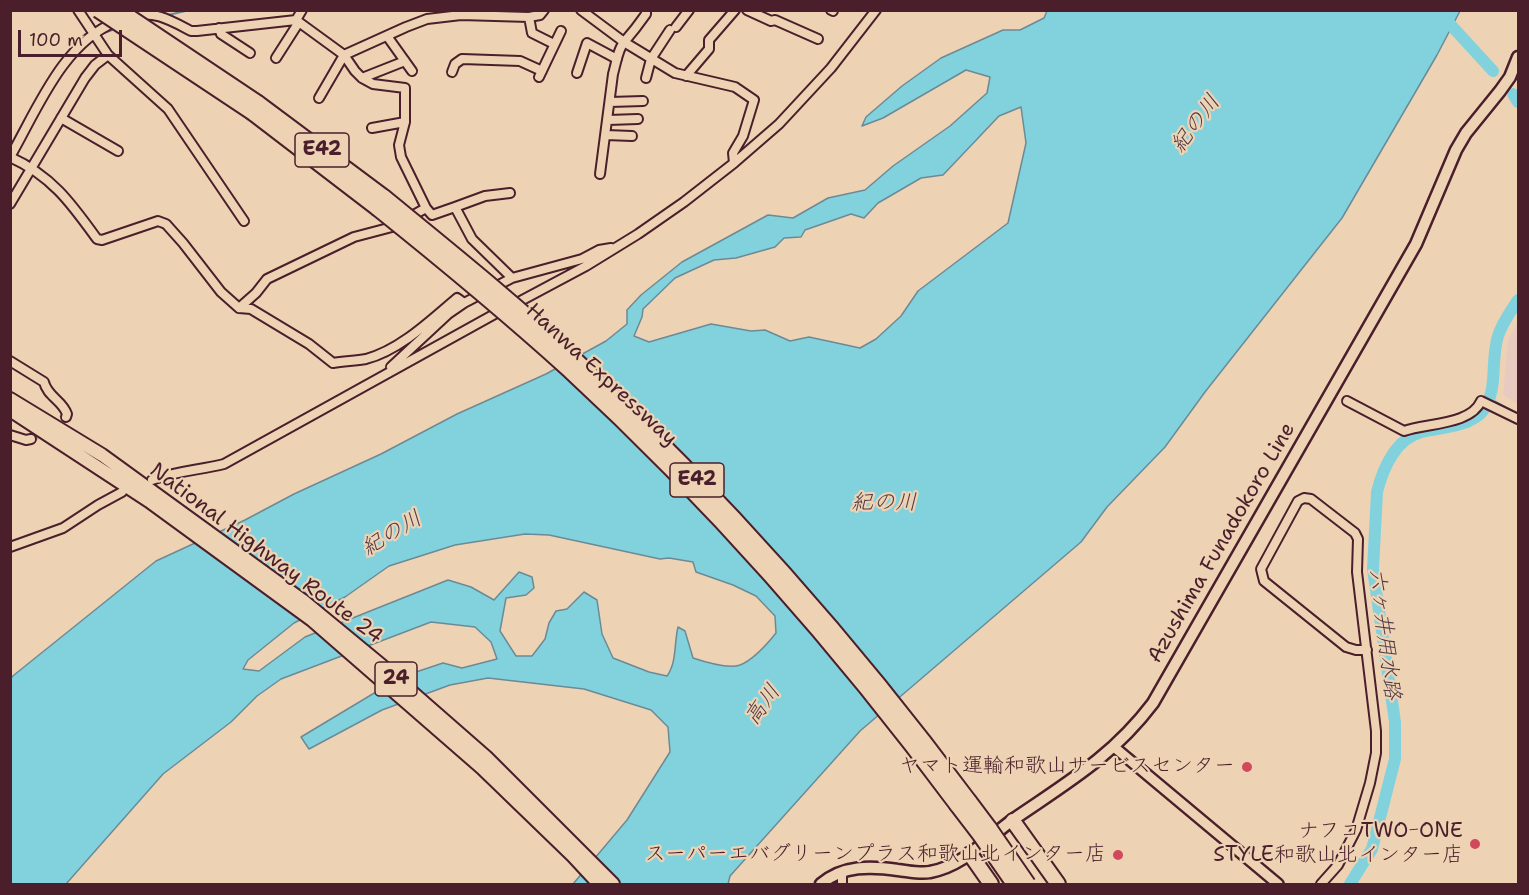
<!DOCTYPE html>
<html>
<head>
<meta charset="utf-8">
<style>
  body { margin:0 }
  #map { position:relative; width:1529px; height:895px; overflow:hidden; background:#edd3b4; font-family:"Shantell Sans",sans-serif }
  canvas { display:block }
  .frame { position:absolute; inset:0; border:12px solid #4a1f2b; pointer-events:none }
  .scale { position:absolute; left:18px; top:30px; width:104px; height:27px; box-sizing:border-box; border:3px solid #4a1f2b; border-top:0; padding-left:8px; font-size:18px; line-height:21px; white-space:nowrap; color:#4a1f2b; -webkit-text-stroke:4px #edd3b4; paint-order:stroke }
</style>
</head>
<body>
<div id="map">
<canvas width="1529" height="895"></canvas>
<div class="frame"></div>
<div class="scale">100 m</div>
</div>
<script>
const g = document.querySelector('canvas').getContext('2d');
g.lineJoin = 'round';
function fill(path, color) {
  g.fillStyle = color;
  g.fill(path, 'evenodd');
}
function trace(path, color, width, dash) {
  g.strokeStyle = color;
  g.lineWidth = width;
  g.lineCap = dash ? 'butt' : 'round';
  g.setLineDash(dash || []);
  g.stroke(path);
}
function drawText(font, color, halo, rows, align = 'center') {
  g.font = font + ' "Shantell Sans","Klee One",sans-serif';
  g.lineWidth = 4.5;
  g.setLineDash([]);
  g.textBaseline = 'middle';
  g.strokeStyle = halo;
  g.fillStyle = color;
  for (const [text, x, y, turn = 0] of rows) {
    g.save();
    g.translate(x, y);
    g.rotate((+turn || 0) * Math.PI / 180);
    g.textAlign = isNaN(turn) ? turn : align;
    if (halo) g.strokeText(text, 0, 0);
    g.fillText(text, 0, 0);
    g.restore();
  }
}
fill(new Path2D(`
  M1518,322V404L1503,395L1508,340Z`), '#e9cac0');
const water = new Path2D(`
  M1047,11H1460L1437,55L1342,218L1205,392L1165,447L1107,507L1081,542L860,731L730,876L728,884H573L627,820L670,752L668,727L651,710L584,689L488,678L450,685L382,710L309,749L301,737L401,677L443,663L462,668L497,659L491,642L475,627L431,622L281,679L257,696L231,722L163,774L66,884H11L10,679L14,675L156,561L245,520L294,494L381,454L457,414L546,374L606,341L627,324V310L641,295L682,262L768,215L793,218L828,198L865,190L893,166L950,126L987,93L990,77L966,70L883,118L862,126L866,117L902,86L941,58L1003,30H1020L1044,18ZM1021,107L1026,143L1008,223L918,291L901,316L876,339L860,348L809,337L790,341L765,330L751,331L711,324L649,342L634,336L642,317L643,309L675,278L714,260L736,258L775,247L784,238L801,237L805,230L851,214L864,218L878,203L921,178L943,175L999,116ZM525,534L549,535L660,559L669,558L693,562L696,572L733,585L756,596L775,616L776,633C768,643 753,660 740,665C728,669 705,662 693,658L685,631L678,627C674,643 677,662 667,676L649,672L613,658L602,634L597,600L584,592L567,609L556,611L549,623L545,639L532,656H516L500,631L506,598L526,595L534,588L532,577L519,572L494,600L471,587L448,580L305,637L259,671L243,669L248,660L294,623L345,597L389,566L455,545Z`);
fill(water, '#82d2de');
trace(water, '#6c8a96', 1.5);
trace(new Path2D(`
  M168,15L190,10
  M101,34L115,29
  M17,152L58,78
  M1490,399L1518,414`), '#6c8a96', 2);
trace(new Path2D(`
  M1437,10L1493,71
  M1513,94L1518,102
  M1350,884L1372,849L1395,759V722L1373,569L1377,492C1383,468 1396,438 1422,432C1437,428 1452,428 1467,422C1472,419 1478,417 1482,412C1499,391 1490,361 1498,336C1502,323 1511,311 1518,300`), '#82d2de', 12);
trace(new Path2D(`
  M31,439L66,417`), '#ccaf99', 8, [8, 4]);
const minor = new Path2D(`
  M78,10L108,55L168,109L244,221
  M581,10L624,42L675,73L735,87L754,100L743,136L733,153L734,163
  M747,10L771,21L775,20L818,39
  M831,10L833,11
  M131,17C153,9 172,21 191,31H197L296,20L344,55L355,71L362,78L373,84L405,88V122L399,145L401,157L426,208L432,215L455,207L472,239L512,278
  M529,17L532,33L554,44
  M296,20L302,10
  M676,27L689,10
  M219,28L221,34L250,53
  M387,36L412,71
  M276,58L299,22
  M452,72L455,64L462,59L520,61L542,71
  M577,73L587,43L617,59
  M686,76L709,49V40L735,10
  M539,77L561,31
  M362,78L405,61
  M646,78L651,59L670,30
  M319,98L344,55L406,27L427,19L461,15L529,17L540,15L544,10
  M610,102L643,101
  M61,118L118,151
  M608,120L638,119
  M372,128L405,122
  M606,135L632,136
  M10,157C37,110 63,42 116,22
  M10,157C52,176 71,203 97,239L102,240L158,221L166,224L183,243L221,292L239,308L251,309L309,344L333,363C344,361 355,361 366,359C400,350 431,320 457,298L464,303
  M600,174L613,74C616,64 618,48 625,41C632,33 639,24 646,14V10
  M10,204L85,78L95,65L108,55
  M455,207L485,196L510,193
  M513,305L586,266L638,234L684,202L734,163L779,124L831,68L876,10
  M239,308L256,293L267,279L354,237L392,227L426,208
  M10,361L44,382C47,396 63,401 67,414L66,417
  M391,367L448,314L464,303L512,278L582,259L599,250L611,248
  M1347,401L1404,431C1426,423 1471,425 1481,401L1518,419
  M10,435L26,440L31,439
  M152,480C176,471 200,470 224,464L502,310
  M10,547L63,528L98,505L122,492
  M842,872V884
  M1321,884L1338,865L1356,830L1370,783L1376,753V731L1357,572L1358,539L1355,533L1311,499L1304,498L1298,501L1261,569L1264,581L1346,647L1356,650H1367`);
const tertiary = new Path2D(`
  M1114,747L1278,884`);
const secondary = new Path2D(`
  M821,884C843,865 871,866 898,870C908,871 920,874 930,872C964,866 987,838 1014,819C1068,782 1113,756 1153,703L1416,244L1456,150L1466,133L1500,91L1510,77L1518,57`);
const trunk = new Path2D(`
  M10,399L102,455L302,600L382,666L486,757L613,884
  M10,410L149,501L312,620L482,768L573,856L599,884`);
const motorway = new Path2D(`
  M258,103L384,197
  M253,113L377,208
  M969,801L990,829
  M957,805L980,835
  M1013,821L1058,884
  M970,854L991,884`);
trace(minor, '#4a1f2b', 12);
trace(tertiary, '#4a1f2b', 14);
trace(secondary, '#4a1f2b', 15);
trace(trunk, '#4a1f2b', 16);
trace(motorway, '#4a1f2b', 18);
trace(minor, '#edd3b4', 8);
trace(tertiary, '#edd3b4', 9);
trace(secondary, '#edd3b4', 10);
trace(trunk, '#edd3b4', 12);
trace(motorway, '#edd3b4', 14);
const motorwayBridge = new Path2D(`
  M98,10L253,113
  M119,10L258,103
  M384,197C450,251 516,304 578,362C721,496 852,643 969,801
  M377,208C442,260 506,313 568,369C711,501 841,648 957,805
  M990,829L1028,884
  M980,835L1014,884`);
trace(motorwayBridge, '#4a1f2b', 18, []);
trace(motorwayBridge, '#edd3b4', 14);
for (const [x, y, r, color] of [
  [1247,767,6,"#d1495b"],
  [1475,844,6,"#d1495b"],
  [1118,855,6,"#d1495b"]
]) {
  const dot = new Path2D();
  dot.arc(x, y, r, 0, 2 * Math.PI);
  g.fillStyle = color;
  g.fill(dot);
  trace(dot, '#edd3b4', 2);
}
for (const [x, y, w] of [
  [322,150,54],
  [697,480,54],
  [396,679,42]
]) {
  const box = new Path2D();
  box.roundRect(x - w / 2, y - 17, w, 34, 4.5);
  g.fillStyle = '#edd3b4';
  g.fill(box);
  trace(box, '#4a1f2b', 1.5);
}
drawText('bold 20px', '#4a1f2b', null, [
  ["E42",322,150],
  ["E42",697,480],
  ["24",396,679]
]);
drawText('21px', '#4a1f2b', '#edd3b4', [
  ["Hanwa Expressway",601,375,43],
  ["Azushima Funadokoro Line",1222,543,-60],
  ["National Highway Route 24",266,554,37]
]);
drawText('21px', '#4a1f2b', '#edd3b4', [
  ["ヤマト運輸和歌山サービスセンター",1235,767],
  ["ナフコTWOｰONE",1463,832],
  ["STYLE和歌山北インター店",1463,856],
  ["スーパーエバグリーンプラス和歌山北インター店",1106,855]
], 'right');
drawText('italic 22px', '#523a46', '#edd3b4', [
  ["紀の川",1196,124,-53],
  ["紀の川",884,503],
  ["紀の川",392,534,-31],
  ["六ヶ井用水路",1384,634,83],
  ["高川",763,705,-54]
]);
</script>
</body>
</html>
